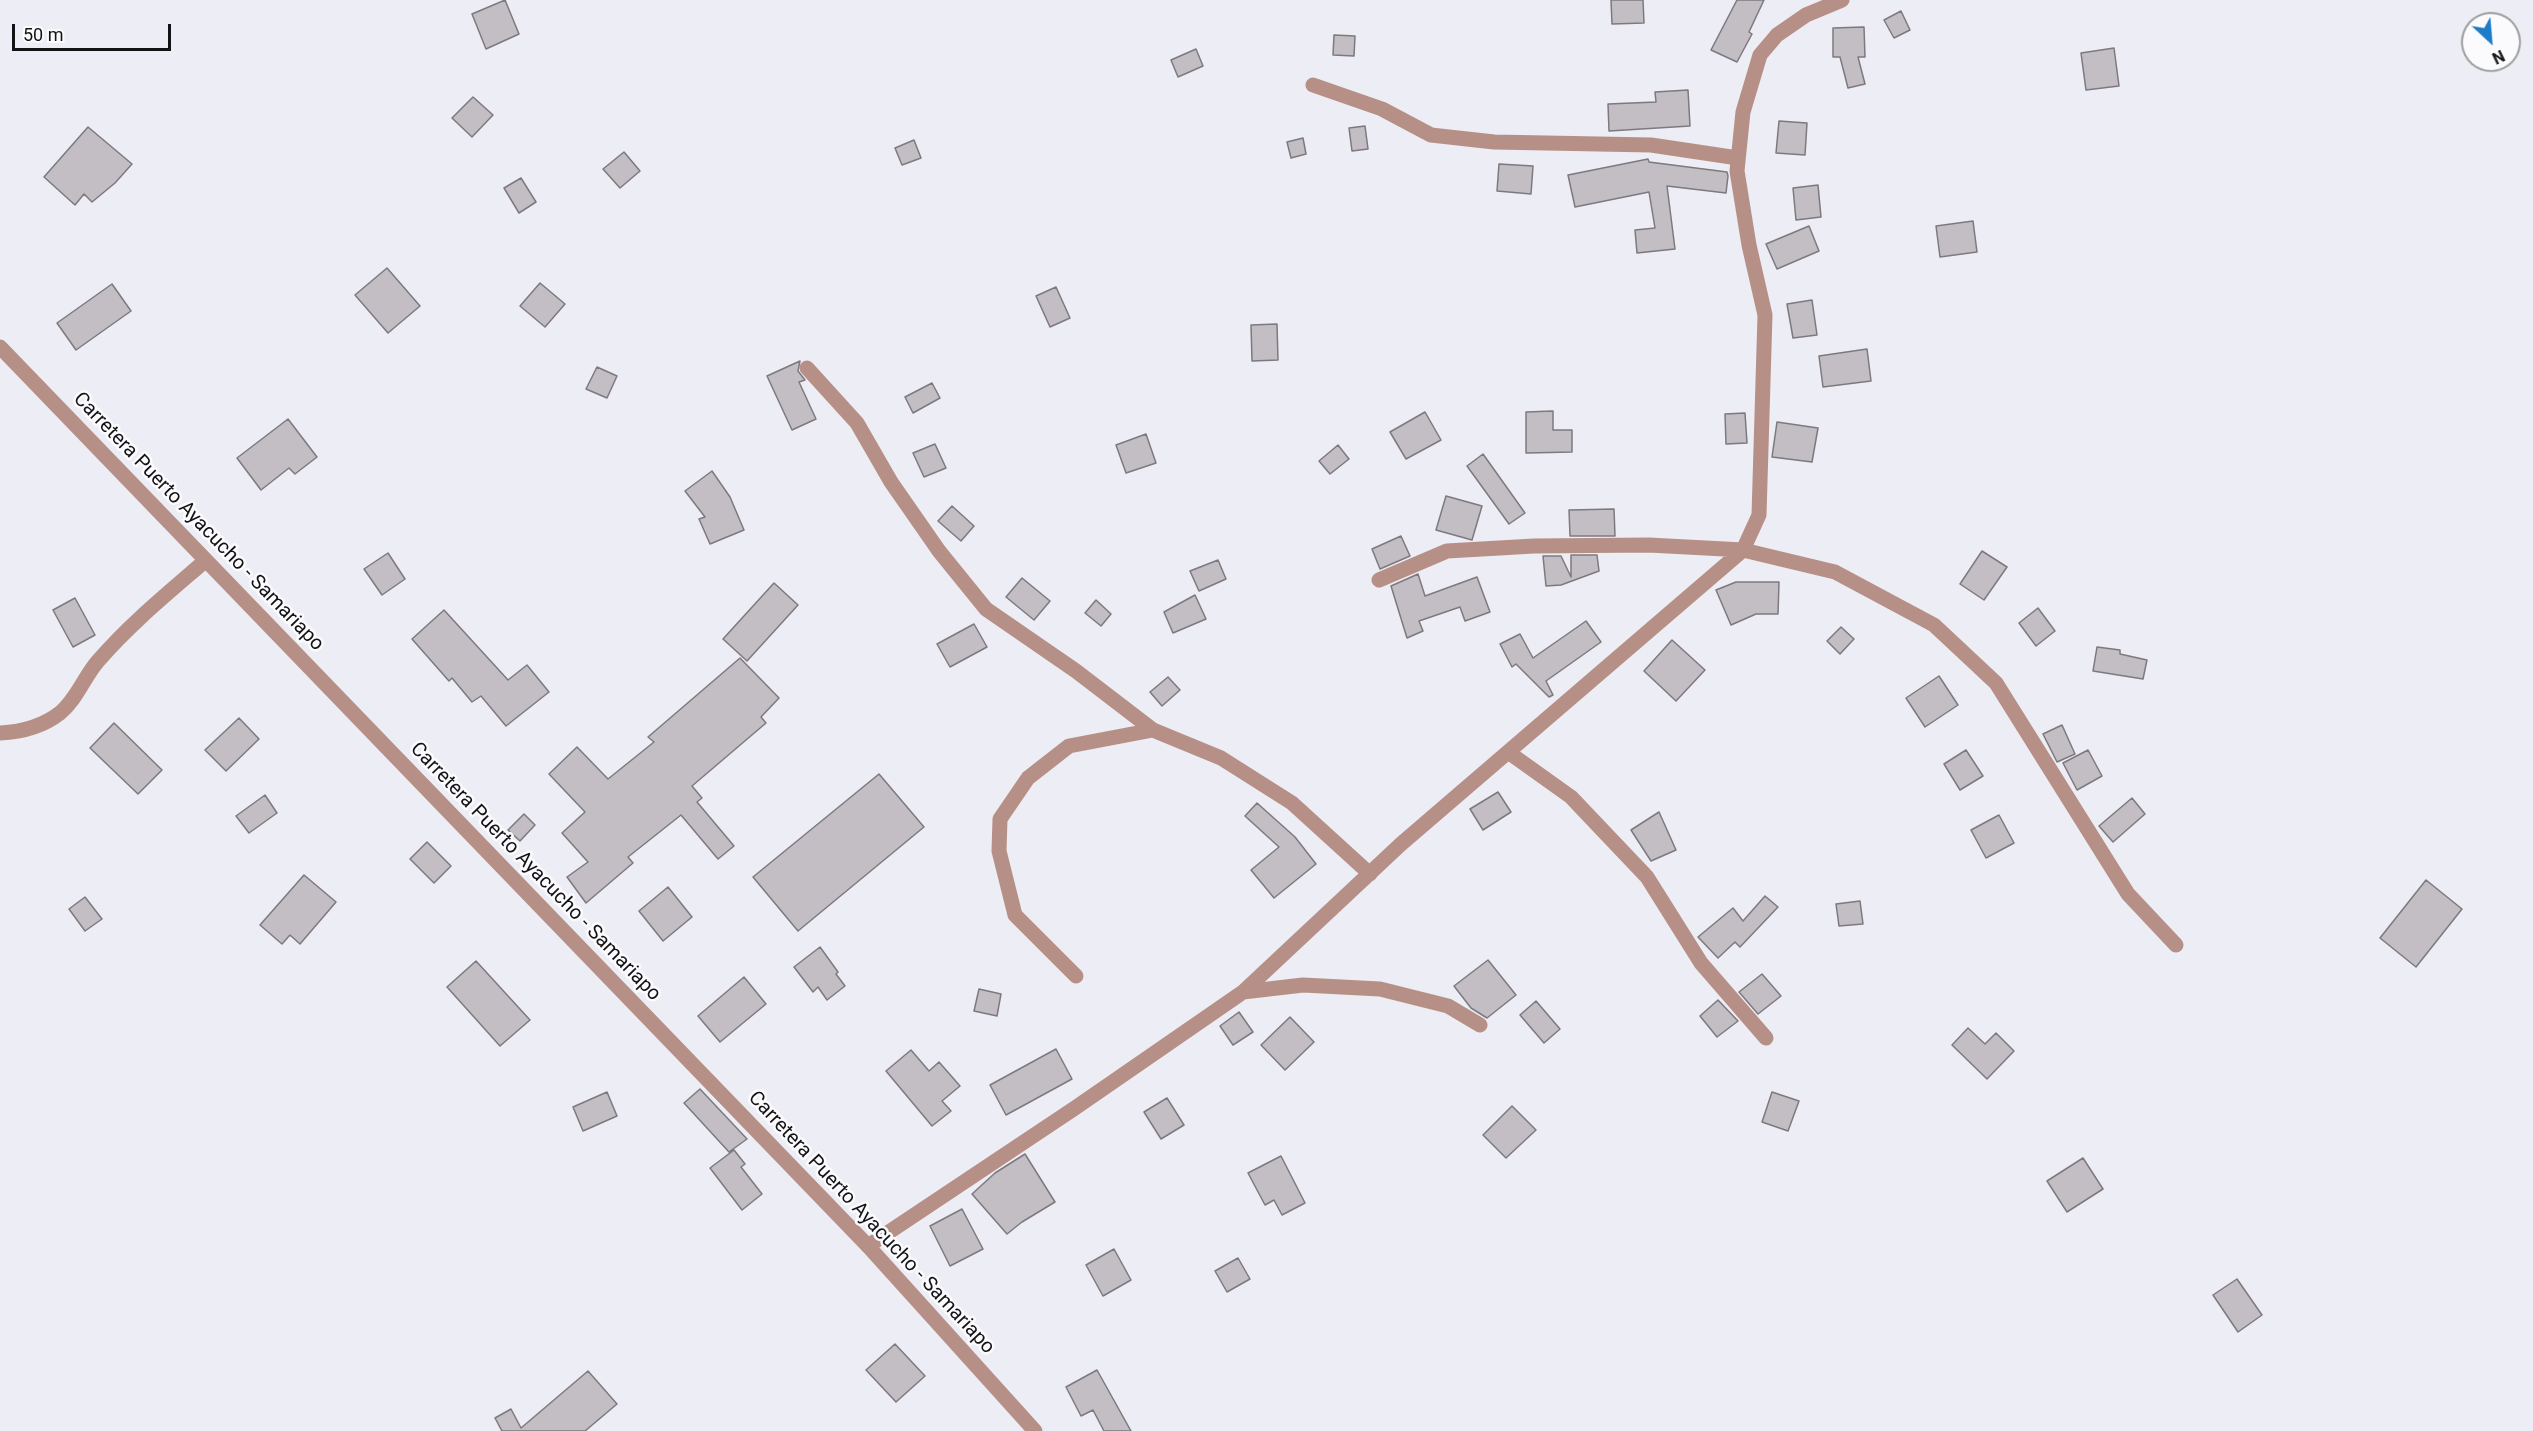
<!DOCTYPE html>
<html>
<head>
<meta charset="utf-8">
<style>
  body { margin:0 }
  #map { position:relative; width:2533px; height:1431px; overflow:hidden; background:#ededf5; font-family:Roboto,sans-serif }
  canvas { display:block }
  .north { position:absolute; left:2461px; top:12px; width:60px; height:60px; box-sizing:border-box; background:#fbfbfe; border:2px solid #9e9ea1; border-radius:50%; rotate:154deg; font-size:16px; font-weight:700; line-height:24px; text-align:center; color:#131315 }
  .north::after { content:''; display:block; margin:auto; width:21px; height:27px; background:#1d7dc9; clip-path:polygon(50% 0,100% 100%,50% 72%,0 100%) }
  .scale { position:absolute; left:12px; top:24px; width:159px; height:27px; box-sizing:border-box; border:3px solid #131315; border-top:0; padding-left:8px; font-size:18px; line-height:21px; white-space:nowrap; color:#131315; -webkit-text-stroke:4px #fbfbfe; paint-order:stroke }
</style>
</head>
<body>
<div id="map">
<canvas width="2533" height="1431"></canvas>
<div class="north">N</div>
<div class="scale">50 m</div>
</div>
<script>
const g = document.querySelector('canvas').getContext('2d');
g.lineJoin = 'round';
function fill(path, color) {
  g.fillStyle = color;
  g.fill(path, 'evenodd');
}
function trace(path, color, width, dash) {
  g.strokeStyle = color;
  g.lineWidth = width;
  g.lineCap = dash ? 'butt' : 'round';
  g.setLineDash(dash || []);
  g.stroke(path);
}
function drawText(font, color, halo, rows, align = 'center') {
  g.font = font + ' Roboto,sans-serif';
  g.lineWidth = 5;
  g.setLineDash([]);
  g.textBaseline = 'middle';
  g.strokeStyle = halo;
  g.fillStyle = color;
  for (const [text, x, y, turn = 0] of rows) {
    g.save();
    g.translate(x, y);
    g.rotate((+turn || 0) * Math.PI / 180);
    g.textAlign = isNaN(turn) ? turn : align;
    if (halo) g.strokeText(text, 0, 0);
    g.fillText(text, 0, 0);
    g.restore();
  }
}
const building = new Path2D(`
  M505,0L519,34L486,49L472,14Z
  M1611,0H1643L1644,23L1612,24Z
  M1737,0H1764L1749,32L1752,34L1737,62L1711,50Z
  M1901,11L1910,30L1894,38L1884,20Z
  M1864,27L1865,57H1858L1865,84L1848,88L1840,57H1833V28Z
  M1334,35L1355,36L1354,56L1333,55Z
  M2114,48L2119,86L2086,90L2081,53Z
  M1196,49L1203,66L1178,77L1171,60Z
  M1688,90L1690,126L1609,131L1608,104L1656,102L1655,92Z
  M473,97L493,115L472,137L452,118Z
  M1779,121L1807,123L1805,155L1776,153Z
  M1365,126L1368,149L1352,151L1349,128Z
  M88,127L132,164L115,183L92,202L84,194L75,205L44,177Z
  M1303,138L1306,154L1291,158L1287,142Z
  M914,140L921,158L902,165L895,148Z
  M624,152L640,171L620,188L603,169Z
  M1648,159L1649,162L1727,172L1728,176L1726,193L1667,186L1675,249L1637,253L1635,230L1655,228L1649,192L1575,207L1568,175Z
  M1499,164L1533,166L1531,194L1497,191Z
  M521,178L536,202L519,213L504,188Z
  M1818,185L1821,217L1796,220L1793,188Z
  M1973,221L1977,252L1940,257L1936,226Z
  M1809,226L1819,251L1777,269L1766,244Z
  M387,268L420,306L388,333L355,295Z
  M540,283L565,304L545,327L520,306Z
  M112,284L131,311L76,350L57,323Z
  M1056,287L1070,318L1050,327L1036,296Z
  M1812,300L1817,335L1793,338L1787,304Z
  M1277,324L1278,360L1252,361L1251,325Z
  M1867,349L1871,381L1823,387L1819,356Z
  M800,361L798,371L805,380L799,382L816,419L792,430L767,376Z
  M597,367L617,376L607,398L586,389Z
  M932,383L940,398L913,413L905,397Z
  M1553,411V430H1572V452L1526,453V412Z
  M1425,412L1441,440L1406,459L1390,432Z
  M1745,413L1747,443L1726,444L1725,414Z
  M288,419L317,457L295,474L289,468L261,490L237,458Z
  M1777,422L1818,428L1812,462L1772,457Z
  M1146,434L1156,463L1126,473L1116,445Z
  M935,444L946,468L924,477L913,453Z
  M1338,445L1349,459L1330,474L1319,461Z
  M1483,454L1525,513L1509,524L1467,466Z
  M712,471L730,497L744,530L710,544L699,519L705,517L685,491Z
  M1446,496L1482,506L1472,540L1436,530Z
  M952,506L974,526L961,541L938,521Z
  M1614,509L1615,536H1570L1569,510Z
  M1401,536L1410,556L1380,569L1372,549Z
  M1982,551L2007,567L1984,600L1960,584Z
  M388,553L405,579L382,595L364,569Z
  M1571,555H1597L1599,571L1561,585L1546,586L1543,556H1561L1571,577Z
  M1218,560L1226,579L1199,591L1190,571Z
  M1418,574L1425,596L1477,577L1490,612L1465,621L1460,607L1419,621L1423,631L1407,638L1391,586Z
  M1022,578L1050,601L1034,620L1006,597Z
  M1736,582H1779L1778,614H1756L1731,625L1716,590Z
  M774,583L798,605L747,661L723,639Z
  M1195,595L1206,619L1173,633L1164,612Z
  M75,598L95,635L73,647L53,610Z
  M1096,600L1111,614L1101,626L1085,613Z
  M2038,608L2055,631L2036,646L2019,623Z
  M444,610L508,680L527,665L549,692L506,726L481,696L472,702L452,678L449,681L412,639Z
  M1586,621L1601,642L1546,681L1553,695L1549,697L1516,664L1512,667L1500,644L1520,634L1533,658Z
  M974,624L987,647L950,667L937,644Z
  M1841,627L1854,639L1840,654L1827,641Z
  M1672,640L1705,670L1676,701L1644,671Z
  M2097,647L2120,650V654L2147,660L2143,679L2093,671Z
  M740,658L779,698L761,717L766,723L692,786L702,798L697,802L734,846L718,859L681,815L628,857L633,863L586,903L567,877L588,862L562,833L585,812L549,774L577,747L608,779L654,742L648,737Z
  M1939,676L1958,705L1925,727L1906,698Z
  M1168,677L1180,690L1162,706L1150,692Z
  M239,718L259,739L226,771L205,750Z
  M114,723L162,770L138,794L90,748Z
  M2062,725L2075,754L2057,762L2043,734Z
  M1966,750L1983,776L1960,790L1944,764Z
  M2088,750L2102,776L2077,790L2063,763Z
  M879,774L924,827L798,931L753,877Z
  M1498,792L1511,812L1483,830L1470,809Z
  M265,795L277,813L249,833L236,816Z
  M2132,798L2145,814L2113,842L2099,826Z
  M1257,803L1295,837L1316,864L1274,898L1251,870L1279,847L1245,816Z
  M1659,812L1676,850L1651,861L1631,830Z
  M524,814L535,825L520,841L508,830Z
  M1999,815L2014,843L1986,858L1971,830Z
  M427,842L451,866L434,883L410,859Z
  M304,875L336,902L300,944L290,935L282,944L260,925Z
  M2426,880L2462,909L2416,967L2380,938Z
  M668,887L692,917L663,941L639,911Z
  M1765,896L1778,907L1740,947L1735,942L1718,958L1698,937L1733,908L1743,921Z
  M85,897L102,919L85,931L69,909Z
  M1860,901L1863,924L1839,926L1836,904Z
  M820,947L838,972L836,974L845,986L827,1000L818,987L813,992L794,967Z
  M1488,960L1516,995L1487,1018L1471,1008L1454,986Z
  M476,961L530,1020L500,1046L447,987Z
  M1762,974L1781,996L1758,1014L1739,992Z
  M744,977L766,1004L720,1042L698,1016Z
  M979,989L1001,994L997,1016L974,1011Z
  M1718,1000L1738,1021L1717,1037L1700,1016Z
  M1536,1001L1560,1029L1544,1043L1520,1015Z
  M1239,1012L1253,1032L1233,1045L1220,1026Z
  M1290,1017L1314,1042L1285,1070L1261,1045Z
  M1968,1028L1985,1044L1996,1033L2014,1051L1987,1079L1952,1045Z
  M1056,1049L1072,1079L1006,1115L990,1085Z
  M911,1050L929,1071L939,1062L960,1086L942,1101L951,1111L932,1126L886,1071Z
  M700,1089L747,1139L729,1152L684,1103Z
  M607,1092L617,1116L583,1131L573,1107Z
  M1772,1092L1799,1101L1788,1131L1762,1122Z
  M1167,1098L1184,1125L1161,1139L1144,1112Z
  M1512,1106L1536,1130L1506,1158L1483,1135Z
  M734,1150L745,1164L741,1167L762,1194L742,1210L710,1168Z
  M1025,1154L1055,1202L1022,1222L1007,1234L972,1194L995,1173Z
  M1281,1156L1305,1203L1282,1215L1274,1200L1265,1205L1248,1173Z
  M2083,1158L2103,1189L2067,1212L2047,1181Z
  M962,1209L983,1249L950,1266L930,1226Z
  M1114,1249L1131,1280L1103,1296L1086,1265Z
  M1238,1258L1250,1279L1227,1292L1215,1271Z
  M2237,1279L2262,1315L2238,1332L2213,1295Z
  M895,1344L925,1376L896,1402L866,1370Z
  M1097,1370L1131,1431H1104L1093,1410L1081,1416L1066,1387Z
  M588,1371L617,1404L585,1431H502L495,1418L511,1409L521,1428Z`);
fill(building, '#c2bec4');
trace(building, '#7d797f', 1.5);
trace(new Path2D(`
  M1313,85L1382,109L1431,135L1494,142L1651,145L1738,158
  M807,368L857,423L891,482L939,551L986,609L1076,671L1153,730
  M1379,580L1447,551L1534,546L1649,545L1743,550L1835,572L1934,625L1996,683L2128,894L2176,945
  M0,733C22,732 42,727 60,713C77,699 84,677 98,661C130,624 168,593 205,561
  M1508,752L1571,797L1647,877L1701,963L1766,1038
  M1076,976L1015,915L999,851L1000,819L1028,778L1069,746L1153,730L1221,758L1292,803L1370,874
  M1243,992L1303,985L1380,989L1448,1006L1480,1025
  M868,1246L1075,1108L1243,992L1401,844L1743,550L1759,515L1765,315L1749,245L1737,171L1743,112L1760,55L1777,35L1806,15L1842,0`), '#b69087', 15);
trace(new Path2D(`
  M0,347L868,1246L1035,1431`), '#b69087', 15);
drawText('20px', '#131315', '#fbfbfe', [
  ["Carretera Puerto Ayacucho - Samariapo",198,522,46],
  ["Carretera Puerto Ayacucho - Samariapo",535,872,46],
  ["Carretera Puerto Ayacucho - Samariapo",871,1223,47]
]);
</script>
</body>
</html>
